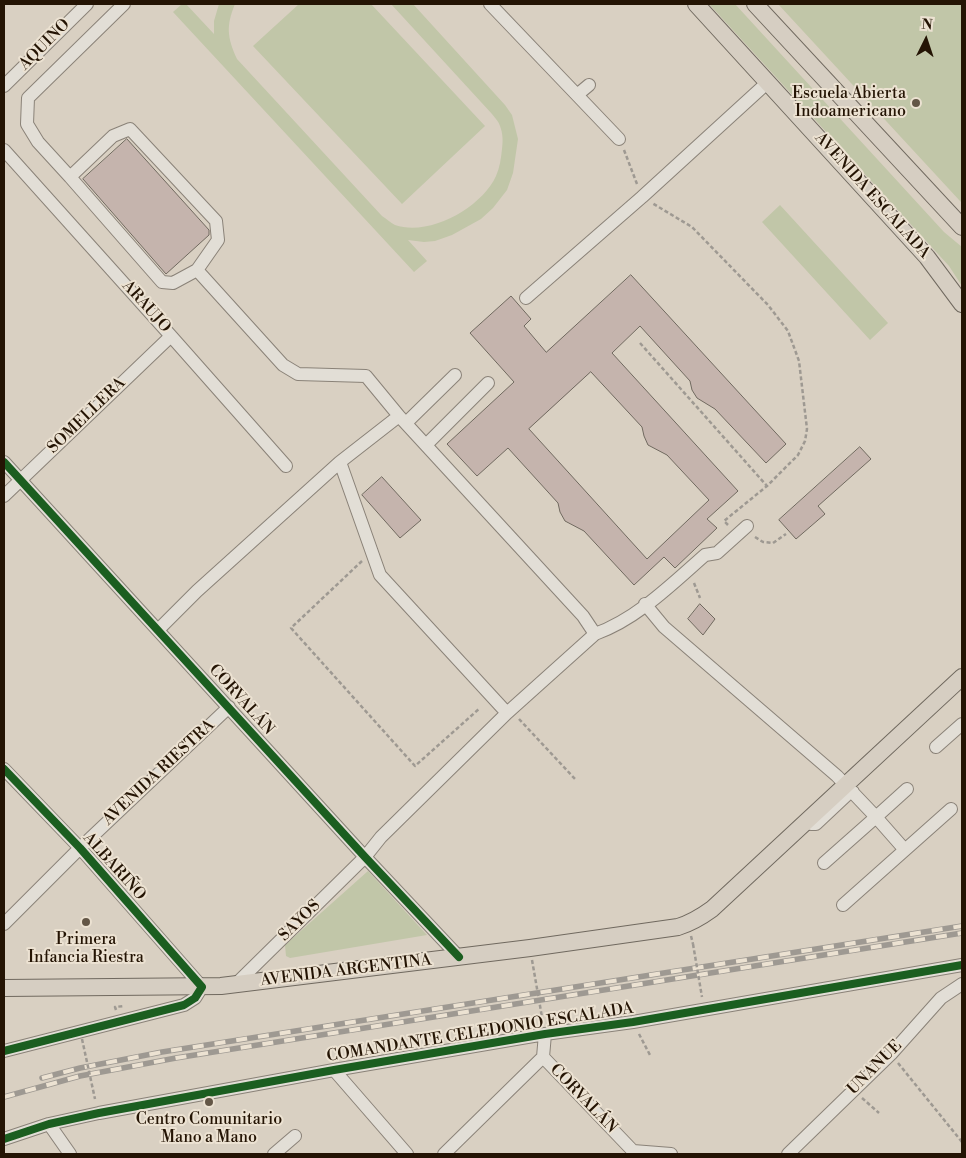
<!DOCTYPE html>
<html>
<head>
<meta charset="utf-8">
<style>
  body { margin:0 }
  #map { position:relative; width:966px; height:1158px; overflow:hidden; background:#d9d0c2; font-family:"Libre Bodoni",serif }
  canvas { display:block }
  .frame { position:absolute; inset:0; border:5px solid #241404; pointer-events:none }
  .north { position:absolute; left:901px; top:15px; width:50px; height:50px; -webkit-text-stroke:4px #ece2d2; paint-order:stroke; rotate:4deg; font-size:14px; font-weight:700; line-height:20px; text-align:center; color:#241404 }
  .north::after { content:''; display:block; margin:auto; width:18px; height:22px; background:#241404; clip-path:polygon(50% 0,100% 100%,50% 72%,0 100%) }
</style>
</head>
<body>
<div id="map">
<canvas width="966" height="1158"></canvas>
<div class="frame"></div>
<div class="north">N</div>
</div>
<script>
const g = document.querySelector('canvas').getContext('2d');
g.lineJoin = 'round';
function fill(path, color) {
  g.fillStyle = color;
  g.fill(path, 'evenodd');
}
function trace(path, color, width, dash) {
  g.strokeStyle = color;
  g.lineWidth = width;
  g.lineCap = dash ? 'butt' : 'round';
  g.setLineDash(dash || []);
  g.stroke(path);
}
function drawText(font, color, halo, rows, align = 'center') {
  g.font = font + ' "Libre Bodoni",serif';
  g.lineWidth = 4;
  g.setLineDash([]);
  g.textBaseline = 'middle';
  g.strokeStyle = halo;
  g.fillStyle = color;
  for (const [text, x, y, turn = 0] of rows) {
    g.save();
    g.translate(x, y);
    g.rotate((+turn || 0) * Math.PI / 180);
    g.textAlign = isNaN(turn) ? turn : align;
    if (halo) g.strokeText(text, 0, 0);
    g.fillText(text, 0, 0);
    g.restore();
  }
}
fill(new Path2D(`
  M182,4H186L214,34V21L219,4H235C226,26 227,37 237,59L382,216C387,219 391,223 395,225C430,237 482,207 496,176C500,167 501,158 502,149C503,141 503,134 500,126C499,122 495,118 492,114L391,4H413L505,105L512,115L518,139L513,173L507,190L493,208L481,219L452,235L435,241L424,242L408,240L427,261L414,272L173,12Z
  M299,4H371L485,126L402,204L253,46Z
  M709,4H735L944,232L962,247V286L949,266Z
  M778,4H962V203L960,201Z
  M780,205L888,323L870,340L762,222Z
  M368,871L427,935L290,958L286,956L285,945Z`), '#c1c6a8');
const building = new Path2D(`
  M127,139L209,230V235L166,274L83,179Z
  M631,275L786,444L766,463L715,409L697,398L692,390L690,381L640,326L612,353L738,491L707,519L717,528L675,568L664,557L634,585L584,531L565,521L560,512L558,503L508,448L477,476L447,444L514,382L470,333L511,296L531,319L524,326L546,352ZM591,372L642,427L644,436L648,445L667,455L709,500L647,559L529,429Z
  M860,447L871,459L818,506L825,514L796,539L779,520Z
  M382,477L421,520L400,538L362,495Z
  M700,604L715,619L703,635L688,619Z`);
fill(building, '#c5b4ad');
trace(building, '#70695f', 1);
const minor = new Path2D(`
  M490,4L619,139
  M4,86L87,4
  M577,95L589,85
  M4,150L171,336L286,466
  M70,177L38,142L27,124L28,98L124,4
  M197,270L173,283L162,282L70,177L113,136L130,129L216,221L218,240L197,270L283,365L298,374L366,376L399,416L583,616L595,634C637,619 672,584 705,555L717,553L747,526
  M526,298L642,197L768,82
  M406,423L455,375
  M426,445L488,383
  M4,462L365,857L459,957
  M4,496L171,336
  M645,604L664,627L837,776L876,817L824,863
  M158,630L197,591L340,462
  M507,713L595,634
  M936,747L962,724
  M4,769L80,848L202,987L195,998L184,1005L4,1051
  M808,821L811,824H816L849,793L853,792
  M905,850L876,817L907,789
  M843,905L951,809
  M4,924L80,848L229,707
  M235,985L365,857L381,837L507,713L380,575L340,462L399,416
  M545,1034L543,1057L633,1151L671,1154
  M334,1070L407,1154
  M49,1124L70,1154
  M4,1139L49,1124L99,1113L334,1070L545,1034L633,1022L962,965
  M274,1154L295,1136
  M444,1154L543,1057
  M788,1154L891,1054L941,998L962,984`);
const major = new Path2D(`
  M696,4L927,257L962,304
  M755,4L962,227
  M4,988L221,986L530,948L678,927C691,923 701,917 712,909L962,677`);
trace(minor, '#8a8278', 14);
trace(major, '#70695f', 18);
trace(new Path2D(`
  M624,150L637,184
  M640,343L767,486L798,455L805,441L807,429L799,361L788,331L768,305L692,227L652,203
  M728,525L724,521L767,486
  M755,537L763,542L773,543L786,534
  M362,561L291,628L415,766L480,708
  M694,583L700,598
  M519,719L575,779
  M691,936L693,944
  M116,1010L115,1007L124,1006
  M639,1034L650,1055
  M898,1063L962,1142
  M862,1098L879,1113`), '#9e9992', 2.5, [4, 2.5]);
trace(minor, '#e2ded6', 12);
trace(major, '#d6cec2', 16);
const rail = new Path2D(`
  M42,1078L80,1068L162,1052L962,926
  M4,1097L80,1076L176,1058L962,933`);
trace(rail, '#9e9992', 5.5);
trace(rail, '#ece2d2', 4, [11]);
trace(new Path2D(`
  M693,944L702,997
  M532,960L543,1023
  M82,1039L95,1099`), '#9e9992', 2.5, [4, 2.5]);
trace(new Path2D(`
  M4,462L365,857L459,957
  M4,769L80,848L202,987L195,998L184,1005L4,1051
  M4,1139L49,1124L99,1113L334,1070L545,1034L633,1022L962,965`), '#1b5e20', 8);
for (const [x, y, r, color] of [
  [916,103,5,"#635646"],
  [86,922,5,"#635646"],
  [209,1102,5,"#635646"]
]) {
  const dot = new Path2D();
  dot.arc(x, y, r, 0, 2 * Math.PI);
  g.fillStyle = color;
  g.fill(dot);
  trace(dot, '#ece2d2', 2);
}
drawText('16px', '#241404', '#ece2d2', [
  ["AQUINO",45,45,-45],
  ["AVENIDA ESCALADA",872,196,48],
  ["ARAUJO",146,307,48],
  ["SOMELLERA",87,416,-44],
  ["CORVALÁN",241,700,48],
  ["AVENIDA RIESTRA",159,773,-43],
  ["ALBARIÑO",114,867,48],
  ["SAYOS",300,921,-44],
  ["AVENIDA ARGENTINA",346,971,-7],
  ["COMANDANTE CELEDONIO ESCALADA",480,1033,-9],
  ["UNANUE",875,1068,-45],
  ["CORVALÁN",583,1099,46]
]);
drawText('16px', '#241404', '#ece2d2', [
  ["Escuela Abierta",906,94,"right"],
  ["Indoamericano",906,112,"right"],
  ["Primera",86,940],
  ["Infancia Riestra",86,958],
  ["Centro Comunitario",209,1120],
  ["Mano a Mano",209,1138]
]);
</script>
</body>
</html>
